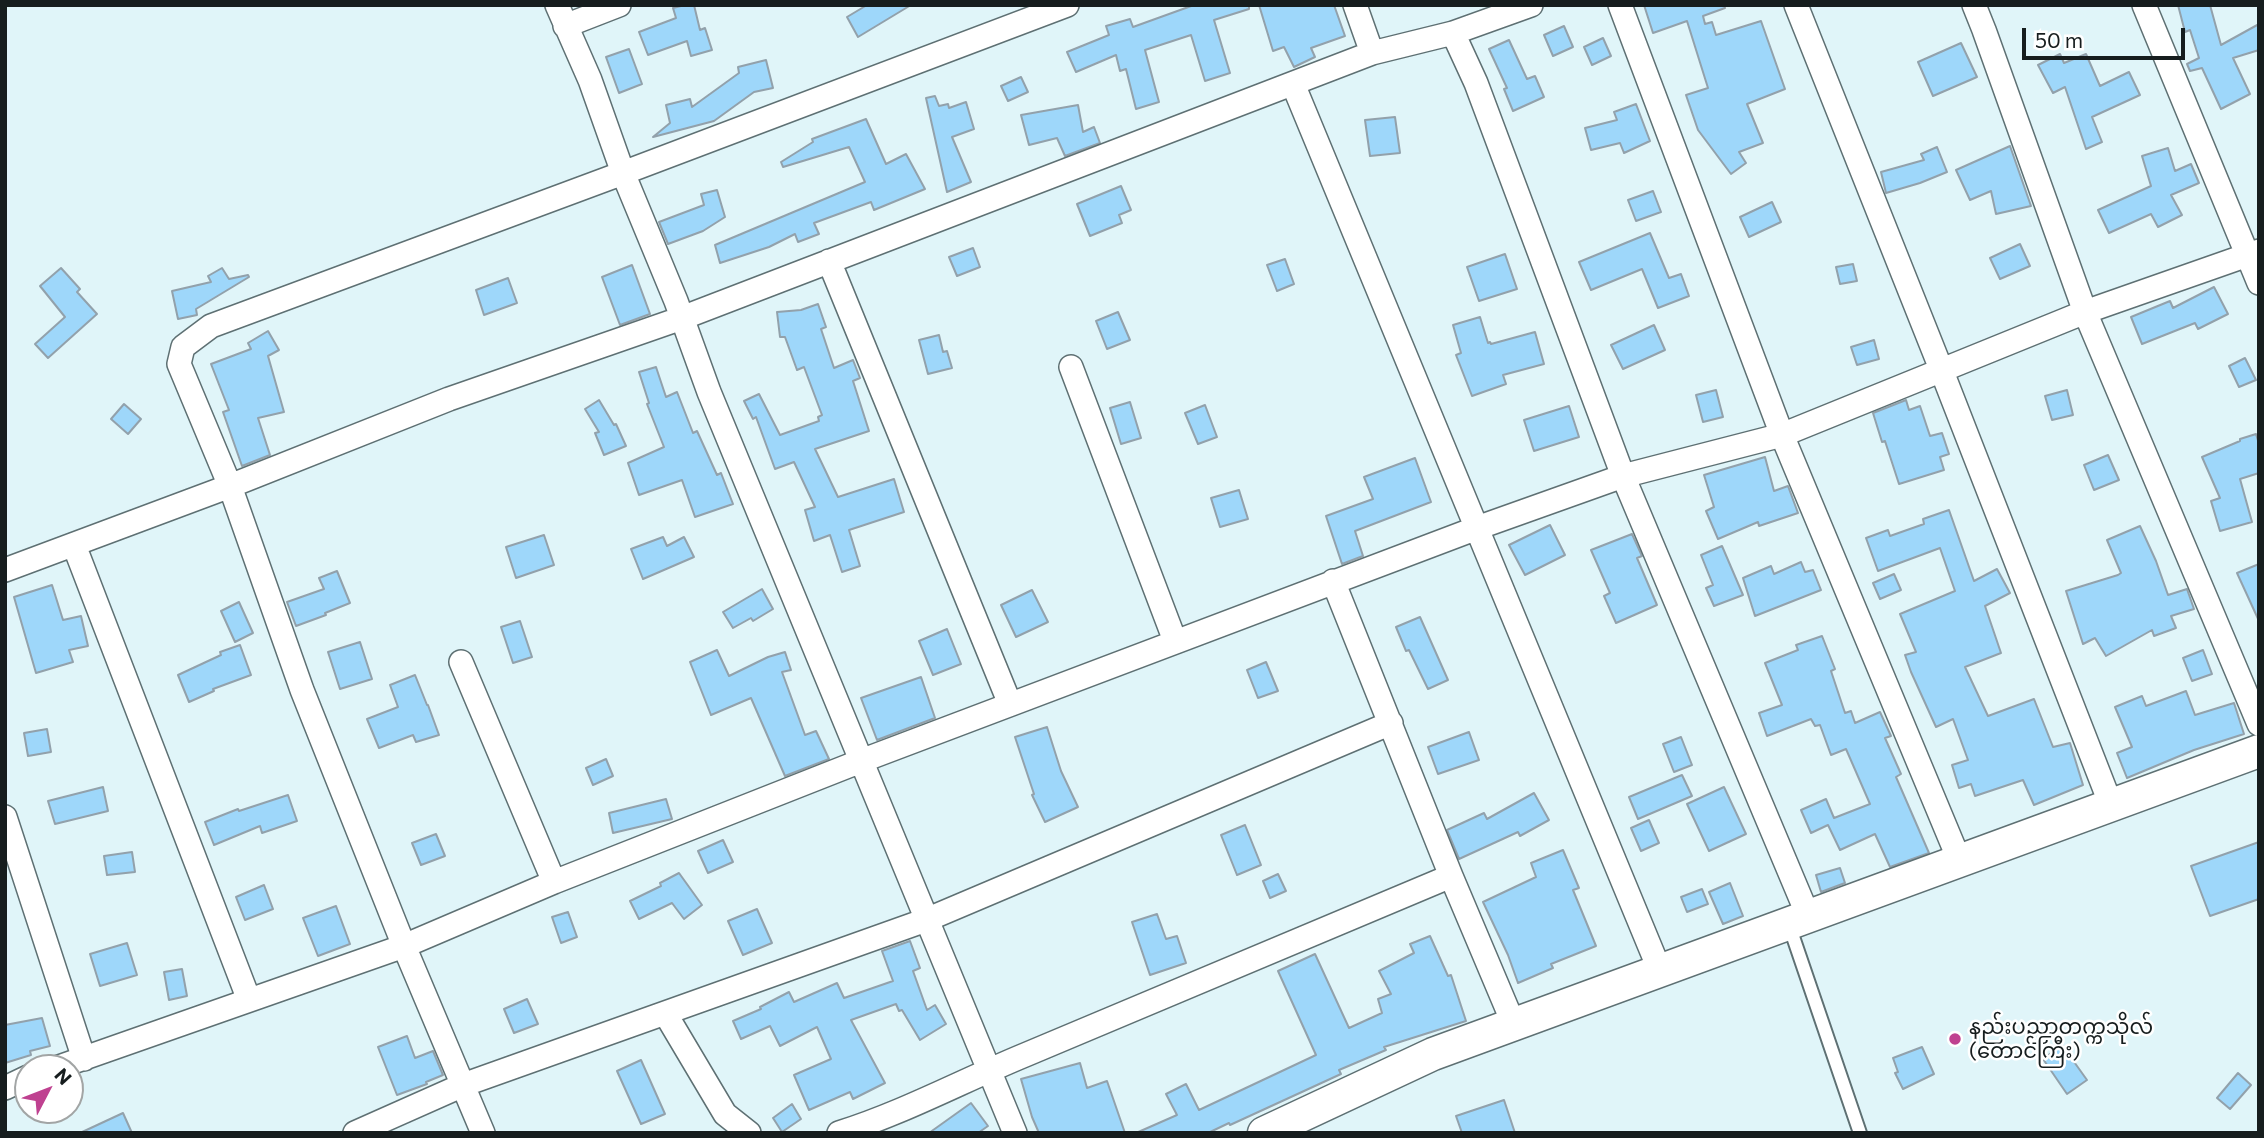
<!DOCTYPE html>
<html>
<head>
<meta charset="utf-8">
<style>
  body { margin:0 }
  #map { position:relative; width:2264px; height:1138px; overflow:hidden; background:#e0f5f9; font-family:Commissioner,sans-serif }
  canvas { display:block }
  .frame { position:absolute; inset:0; border:7px solid #161d1e; pointer-events:none }
  .north { position:absolute; left:14px; top:1054px; width:70px; height:70px; box-sizing:border-box; background:#fff; border:2px solid #a2a5a5; border-radius:50%; rotate:48deg; font-size:19px; font-weight:700; line-height:28px; text-align:center; color:#161d1e }
  .north::after { content:''; display:block; margin:auto; width:24px; height:32px; background:#bf4190; clip-path:polygon(50% 0,100% 100%,50% 72%,0 100%) }
  .scale { position:absolute; left:2022px; top:28px; width:163px; height:32px; box-sizing:border-box; border:4px solid #161d1e; border-top:0; padding-left:9px; font-size:21px; line-height:24px; white-space:nowrap; color:#161d1e; -webkit-text-stroke:5px #fff; paint-order:stroke }
</style>
</head>
<body>
<div id="map">
<canvas width="2264" height="1138"></canvas>
<div class="frame"></div>
<div class="north">N</div>
<div class="scale">50 m</div>
</div>
<script>
const g = document.querySelector('canvas').getContext('2d');
g.lineJoin = 'round';
function fill(path, color) {
  g.fillStyle = color;
  g.fill(path, 'evenodd');
}
function trace(path, color, width, dash) {
  g.strokeStyle = color;
  g.lineWidth = width;
  g.lineCap = dash ? 'butt' : 'round';
  g.setLineDash(dash || []);
  g.stroke(path);
}
function drawText(font, color, halo, rows, align = 'center') {
  g.font = font + ' Commissioner,"Noto Sans Myanmar",sans-serif';
  g.lineWidth = 5;
  g.setLineDash([]);
  g.textBaseline = 'middle';
  g.strokeStyle = halo;
  g.fillStyle = color;
  for (const [text, x, y, turn = 0] of rows) {
    g.save();
    g.translate(x, y);
    g.rotate((+turn || 0) * Math.PI / 180);
    g.textAlign = isNaN(turn) ? turn : align;
    if (halo) g.strokeText(text, 0, 0);
    g.fillText(text, 0, 0);
    g.restore();
  }
}
const building = new Path2D(`
  M685,5H694L700,30L705,28L712,50L691,56L687,41L648,55L639,32L676,18L673,8Z
  M867,5H911L858,37L847,17Z
  M1194,5H1249V9L1214,20L1230,73L1205,81L1191,35L1145,50L1159,102L1136,109L1126,69L1120,71L1116,55L1076,72L1067,52L1109,35L1106,26L1130,19L1133,27Z
  M1259,5H1334L1345,36L1311,48L1315,57L1294,67L1284,47L1273,51Z
  M1644,5H1724L1725,8L1703,16L1705,24L1712,22L1716,35L1761,21L1785,89L1747,104L1763,143L1739,152L1746,163L1731,174L1698,130L1686,95L1708,88L1687,21L1653,33Z
  M2178,5H2210L2221,45L2259,24V50L2233,58L2250,94L2221,109L2202,68L2190,71L2187,64L2199,58L2190,30L2185,32Z
  M1564,26L1573,47L1553,56L1544,35Z
  M1603,38L1611,56L1592,65L1584,47Z
  M1509,40L1527,79L1535,76L1544,97L1513,111L1504,89L1507,88L1489,49Z
  M1961,43L1977,77L1933,96L1918,62Z
  M629,49L642,84L619,93L606,57Z
  M2060,54L2064,63L2086,54L2100,86L2129,72L2140,95L2092,117L2102,142L2086,149L2065,87L2053,93L2038,65Z
  M766,60L773,88L754,92L714,121L653,137L670,123L666,105L690,99L692,107L739,73L738,67Z
  M1021,77L1028,92L1008,101L1001,86Z
  M935,96L939,106L948,104L949,108L966,102L974,129L952,137L971,182L947,192L926,98Z
  M1636,104L1650,141L1624,153L1620,143L1591,150L1585,128L1617,120L1614,112Z
  M1078,105L1083,132L1094,127L1100,143L1065,156L1057,138L1029,145L1021,115Z
  M1395,117L1400,153L1370,156L1365,120Z
  M866,119L886,164L906,154L925,189L874,210L871,202L814,223L819,234L798,242L795,234L769,247L720,263L715,245L865,182L849,147L783,167L781,162L813,142L812,139Z
  M2010,146L2031,206L1996,214L1991,191L1970,200L1956,170Z
  M1937,147L1947,172L1920,183L1886,193L1881,172L1924,160L1921,154Z
  M2168,148L2175,171L2191,164L2199,183L2171,195L2182,215L2158,227L2151,214L2109,233L2098,210L2151,186L2142,156Z
  M1121,186L1131,210L1119,215L1122,223L1090,236L1077,204Z
  M717,190L725,217L703,231L668,244L659,222L704,205L701,194Z
  M1653,191L1661,212L1636,221L1628,200Z
  M1772,202L1781,222L1749,237L1740,217Z
  M1650,233L1669,278L1681,274L1689,296L1658,308L1642,269L1591,290L1579,262Z
  M2020,244L2030,266L2000,279L1990,258Z
  M973,248L980,267L957,276L949,257Z
  M1505,254L1517,289L1479,301L1467,267Z
  M1285,259L1294,284L1277,291L1267,265Z
  M1853,264L1857,281L1840,284L1836,267Z
  M632,265L650,314L620,325L602,277Z
  M61,268L80,289L77,292L97,314L48,358L35,344L65,317L40,286Z
  M222,268L229,279L248,275L249,277L196,309L197,315L178,319L172,291L211,282L208,276Z
  M508,278L517,303L484,315L476,290Z
  M2214,287L2228,314L2198,329L2195,323L2142,344L2131,317L2170,301L2173,308Z
  M818,304L826,327L821,329L834,368L853,360L860,378L853,381L869,431L815,449L838,497L894,479L904,512L849,530L860,566L842,572L830,535L814,541L805,510L815,507L794,462L775,469L756,417L753,419L744,401L759,394L780,435L819,421L818,417L822,415L804,367L797,370L785,337H780L777,312L801,310Z
  M1118,312L1130,340L1107,349L1096,321Z
  M1480,317L1488,343L1490,342L1491,344L1535,332L1544,364L1503,375L1506,384L1472,396L1456,355L1461,353L1453,325Z
  M1654,325L1665,350L1623,369L1611,345Z
  M268,331L279,350L268,356L284,412L258,418L270,455L242,466L223,412L229,410L211,364L251,349L248,343Z
  M939,335L943,352L947,351L952,368L928,374L919,340Z
  M1874,340L1879,359L1857,365L1851,347Z
  M2245,358L2256,380L2239,387L2229,366Z
  M656,367L666,397L677,392L693,433L697,431L717,475L721,473L733,504L695,517L682,480L639,495L628,463L664,447L647,404L649,403L639,372Z
  M1716,390L1723,417L1703,422L1696,395Z
  M2067,390L2073,415L2052,420L2045,396Z
  M599,400L614,425L616,424L626,446L604,455L595,433L599,432L585,409Z
  M1906,400L1909,410L1920,406L1930,436L1942,433L1949,454L1940,457L1944,470L1899,484L1885,441L1882,442L1873,413Z
  M1130,402L1141,438L1121,444L1110,408Z
  M124,404L141,419L128,434L111,419Z
  M1205,405L1217,437L1198,444L1185,413Z
  M1569,406L1579,437L1534,451L1524,420Z
  M2256,434L2259,444V473L2240,479L2252,522L2220,531L2211,501L2220,498L2202,457L2240,441V439Z
  M2108,455L2119,480L2094,490L2084,465Z
  M1765,457L1774,491L1788,486L1798,513L1759,526L1758,522L1718,539L1706,511L1714,507L1704,475Z
  M1415,458L1431,502L1355,531L1363,556L1342,564L1326,516L1373,499L1364,477Z
  M1239,490L1248,519L1220,527L1211,498Z
  M1949,510L1974,581L1997,569L2010,593L1985,606L2001,653L1965,667L1988,716L2034,699L2053,747L2070,743L2083,785L2034,805L2023,780L1975,796L1971,784L1959,788L1952,765L1968,760L1953,719L1936,727L1911,672L1905,655L1916,652L1900,614L1955,591L1940,548L1878,571L1866,538L1888,530L1890,536L1924,524L1923,519Z
  M1550,525L1565,555L1525,575L1509,545Z
  M2140,526L2156,561L2168,595L2187,589L2194,609L2171,616L2176,628L2154,636L2152,630L2106,656L2095,638L2083,644L2066,591L2118,575L2121,573L2107,540Z
  M1632,534L1642,556L1637,558L1657,605L1616,623L1604,596L1610,593L1591,550Z
  M544,535L554,565L516,578L506,547Z
  M663,537L667,546L684,537L694,557L643,579L631,549Z
  M1722,546L1743,595L1714,606L1706,588L1713,585L1701,555Z
  M1801,562L1805,572L1813,570L1821,590L1755,616L1743,578L1771,566L1774,574Z
  M2259,564V621L2237,573Z
  M337,571L350,603L325,613L326,615L296,626L287,602L324,589L319,578Z
  M1894,574L1901,590L1880,599L1873,583Z
  M52,585L63,620L81,616L88,646L69,650L73,662L36,673L14,597Z
  M762,589L773,609L753,621L751,618L733,628L723,612Z
  M1032,590L1048,622L1016,637L1001,605Z
  M239,602L253,633L235,642L221,611Z
  M1420,617L1448,680L1428,689L1409,650L1406,651L1396,627Z
  M520,621L532,657L513,663L501,627Z
  M947,629L961,664L933,675L919,641Z
  M1822,636L1835,669L1831,671L1845,713L1851,711L1855,723L1880,712L1891,736L1885,738L1901,774L1896,777L1929,853L1890,867L1875,834L1840,850L1828,825L1811,833L1801,810L1826,799L1834,818L1870,804L1846,749L1831,755L1820,725L1815,726L1811,719L1767,736L1759,713L1782,705L1765,663L1798,650L1796,645Z
  M360,642L372,679L340,689L328,652Z
  M240,645L251,675L213,689L214,691L189,702L178,675L221,655L220,652Z
  M717,650L729,676L768,657L785,652L791,670L782,672L805,735L816,731L829,759L785,776L751,698L711,715L690,662Z
  M2203,650L2212,674L2192,681L2183,658Z
  M1266,662L1278,691L1258,698L1247,670Z
  M415,675L427,705H428L439,735L416,742L413,735L379,748L367,719L398,707L390,685Z
  M921,677L935,718L877,740L861,698Z
  M2186,691L2195,715L2234,703L2244,734L2194,750L2127,778L2117,753L2132,747L2115,707L2142,696L2146,706Z
  M1047,727L1061,771L1078,807L1045,822L1032,795L1034,794L1015,737Z
  M47,729L51,752L28,756L24,733Z
  M1469,732L1479,760L1438,774L1428,747Z
  M1681,737L1692,765L1674,772L1663,744Z
  M606,759L613,776L593,785L586,768Z
  M1682,775L1692,796L1638,819L1629,797Z
  M103,787L108,811L55,824L48,801Z
  M1724,787L1746,834L1709,851L1687,804Z
  M1534,793L1549,820L1520,836L1518,832L1459,859L1447,830L1484,813L1487,819Z
  M288,795L297,821L262,833L260,826L214,845L205,822L238,809L239,811Z
  M666,799L672,819L613,833L609,813Z
  M1649,820L1659,843L1641,851L1631,828Z
  M1245,825L1261,865L1237,875L1221,835Z
  M436,834L445,856L421,865L412,843Z
  M723,840L733,862L708,873L698,851Z
  M2259,842V899L2210,916L2191,866Z
  M1563,850L1579,888L1573,890L1596,946L1551,964L1553,968L1518,983L1508,955L1483,902L1536,877L1531,863Z
  M132,852L135,872L107,875L104,856Z
  M1840,868L1845,883L1821,892L1816,875Z
  M679,873L702,905L684,919L672,903L639,919L630,901L661,886L660,883Z
  M1278,874L1286,891L1270,898L1263,881Z
  M1730,883L1743,916L1723,924L1709,892Z
  M264,885L273,909L245,920L236,897Z
  M1702,889L1708,904L1687,912L1681,897Z
  M336,906L350,944L318,956L303,918Z
  M757,909L772,943L743,955L728,921Z
  M568,912L577,937L561,943L552,917Z
  M1157,914L1166,939L1177,936L1186,963L1150,975L1132,922Z
  M1430,936L1448,976L1451,975L1466,1021L1384,1047L1386,1050L1339,1070L1341,1074L1230,1125L1229,1123L1208,1133H1136L1177,1115L1166,1094L1186,1084L1199,1110L1316,1055L1278,971L1315,954L1349,1028L1382,1013L1378,999L1391,994L1379,971L1414,953L1410,944Z
  M910,941L920,968L913,971L927,1010L935,1005L946,1024L920,1040L902,1010L899,1011L896,1004L851,1020L885,1083L853,1099L850,1092L809,1110L794,1075L831,1059L817,1027L780,1046L770,1026L741,1039L733,1021L761,1009L760,1007L789,992L794,1002L837,983L844,998L893,981L882,951Z
  M127,943L137,975L100,986L90,954Z
  M182,969L187,996L169,1000L164,972Z
  M527,999L538,1024L514,1033L504,1009Z
  M42,1018L50,1046L30,1051L31,1055L5,1063V1025Z
  M407,1036L415,1058L433,1051L443,1075L426,1082L427,1084L397,1095L378,1047Z
  M2062,1045L2087,1080L2067,1094L2043,1059Z
  M1922,1047L1934,1074L1903,1089L1895,1073L1898,1072L1893,1058Z
  M641,1060L665,1114L641,1124L617,1071Z
  M1080,1063L1087,1088L1107,1081L1125,1133H1039L1032,1117L1021,1079Z
  M2238,1073L2251,1085L2230,1109L2217,1098Z
  M1504,1100L1515,1133H1462L1456,1116Z
  M971,1103L988,1126L978,1133H929Z
  M792,1104L801,1119L782,1132L773,1118Z
  M123,1113L132,1133H80Z`);
fill(building, '#9ed7fa');
trace(building, '#92a1ab', 2);
const service = new Path2D(`
  M1789,925L1860,1133`);
const minor = new Path2D(`
  M557,5L590,80L623,173L676,301L709,392L1015,1133
  M1355,5L1372,53L1453,33L1476,83L1623,476L1809,918
  M1620,5L1782,435L1960,862
  M1796,5L1941,369L2111,805
  M1974,5L1984,30L2085,312L2259,724
  M2144,5L2259,283
  M565,26L619,5
  M1453,33L1531,5
  M1293,84L1660,971
  M829,261L1010,704
  M1071,367L1175,641
  M74,545L249,1000
  M5,570L230,486L449,399L682,318L1372,53
  M1333,581L1451,876L1514,1025
  M461,662L554,882
  M5,817L84,1059
  M665,1013L725,1114L749,1133
  M56,1068L404,946L554,882L861,761L1477,528L1623,476L1782,435L2085,312L2259,251
  M5,1088L28,1077
  M355,1133L463,1085L926,920L1391,723
  M483,1133L404,946L302,690L230,486L179,364L183,347L211,326L623,173L1067,5
  M839,1133C903,1113 962,1081 1025,1055C1167,996 1309,937 1451,876`);
const secondary = new Path2D(`
  M1264,1133L1433,1054L2259,751`);
trace(service, '#5e7073', 16);
trace(minor, '#5e7073', 26);
trace(secondary, '#5e7073', 35);
trace(service, '#fff', 12);
trace(minor, '#fff', 23);
trace(secondary, '#fff', 32);
for (const [x, y, r, color] of [
  [1955,1039,7,"#bf4190"]
]) {
  const dot = new Path2D();
  dot.arc(x, y, r, 0, 2 * Math.PI);
  g.fillStyle = color;
  g.fill(dot);
  trace(dot, '#fff', 2.5);
}
drawText('21px', '#161d1e', '#fff', [
  ["နည်းပညာတက္ကသိုလ်",1969,1027],
  ["(တောင်ကြီး)",1969,1051]
], 'left');
</script>
</body>
</html>
